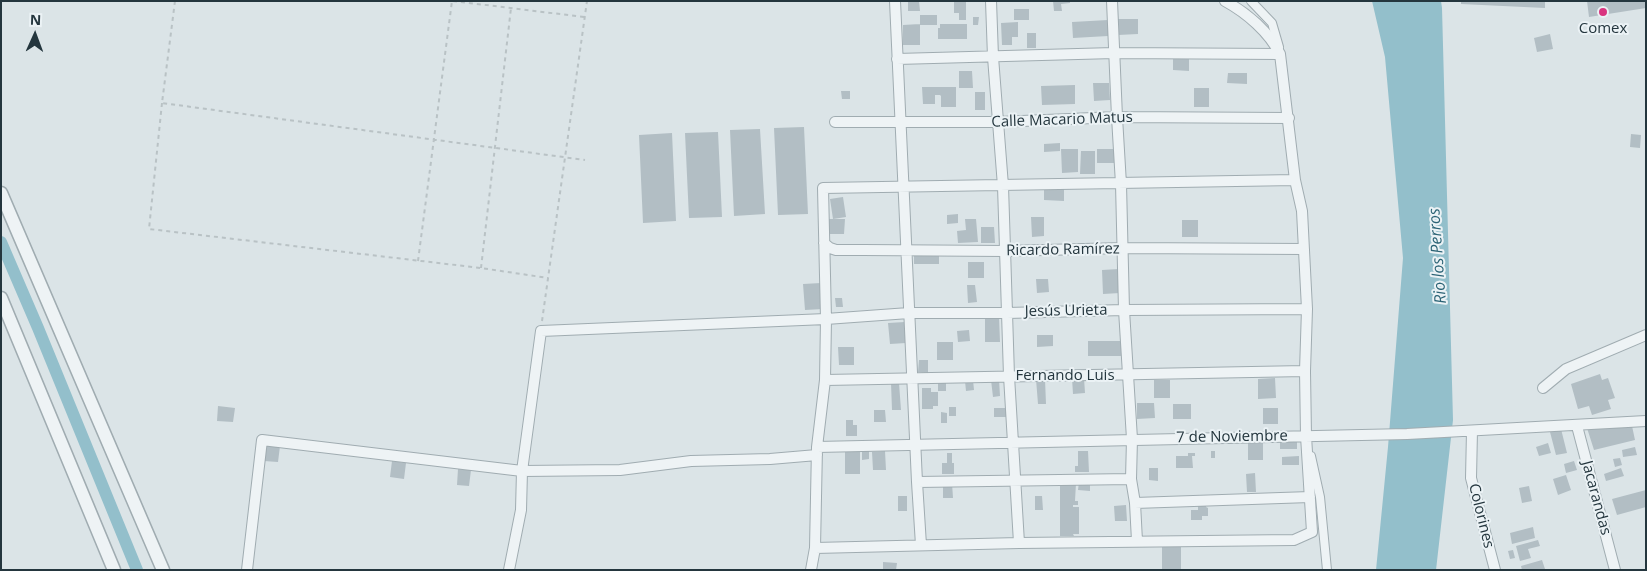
<!DOCTYPE html>
<html>
<head>
<meta charset="utf-8">
<style>
  body { margin:0 }
  #map { position:relative; width:1647px; height:571px; overflow:hidden; background:#dbe4e7; font-family:"Open Sans",sans-serif }
  canvas { display:block }
  .frame { position:absolute; inset:0; border:2px solid #24363e; pointer-events:none }
  .north { position:absolute; left:10px; top:10px; width:50px; height:50px; -webkit-text-stroke:4px #ebf2f5; paint-order:stroke; rotate:2deg; font-size:14px; font-weight:700; line-height:20px; text-align:center; color:#24363e }
  .north::after { content:''; display:block; margin:auto; width:18px; height:22px; background:#24363e; clip-path:polygon(50% 0,100% 100%,50% 72%,0 100%) }
</style>
</head>
<body>
<div id="map">
<canvas width="1647" height="571"></canvas>
<div class="frame"></div>
<div class="north">N</div>
</div>
<script>
const g = document.querySelector('canvas').getContext('2d');
g.lineJoin = 'round';
function fill(path, color) {
  g.fillStyle = color;
  g.fill(path, 'evenodd');
}
function trace(path, color, width, dash) {
  g.strokeStyle = color;
  g.lineWidth = width;
  g.lineCap = dash ? 'butt' : 'round';
  g.setLineDash(dash || []);
  g.stroke(path);
}
function drawText(font, color, halo, rows, align = 'center') {
  g.font = font + ' "Open Sans",sans-serif';
  g.lineWidth = 4;
  g.setLineDash([]);
  g.textBaseline = 'middle';
  g.strokeStyle = halo;
  g.fillStyle = color;
  for (const [text, x, y, turn = 0] of rows) {
    g.save();
    g.translate(x, y);
    g.rotate((+turn || 0) * Math.PI / 180);
    g.textAlign = isNaN(turn) ? turn : align;
    if (halo) g.strokeText(text, 0, 0);
    g.fillText(text, 0, 0);
    g.restore();
  }
}
fill(new Path2D(`
  M1372,1H1441L1442,8L1453,420L1436,570H1376L1388,447L1403,258L1385,57Z`), '#93bfcb');
trace(new Path2D(`
  M1,242L38,328L137,570`), '#93bfcb', 12);
fill(new Path2D(`
  M908,1H919L920,11H908Z
  M954,1H966V20H959V13H954Z
  M1053,1H1070V3L1061,4L1062,11H1054Z
  M1461,1H1545V8L1461,4Z
  M1587,1H1646V8L1589,17Z
  M1014,9H1029V20H1014Z
  M920,15H937V25H920Z
  M973,17H979L978,25H973Z
  M1118,19H1138V34L1118,35Z
  M1108,20V36L1073,38L1072,22Z
  M1018,22V37H1012V45H1002L1001,23Z
  M920,24V45H903V25Z
  M940,24H967V39H938V28H940Z
  M1027,33H1036V48H1027Z
  M1550,34L1553,49L1537,52L1534,38Z
  M1173,56H1189V71L1173,70Z
  M959,71H972L973,88H959Z
  M1228,73H1247V84L1227,83Z
  M1093,83H1109L1110,100L1094,101Z
  M1075,85V104L1042,105L1041,86Z
  M922,87H956V107H941V96L940,95H935V104H923Z
  M1194,88H1209V107H1194Z
  M841,91H850V99H842Z
  M975,92H985V110H975Z
  M804,127L808,214L778,215L774,128Z
  M760,129L765,214L734,216L730,130Z
  M718,132L722,217L689,218L685,133Z
  M672,133L676,221L643,223L639,135Z
  M1631,134L1641,135L1640,148L1630,147Z
  M1060,143V151L1044,152V144Z
  M1061,149H1078V172L1062,173Z
  M1097,149H1116L1115,163H1097Z
  M1081,151H1095V174H1080Z
  M1044,188H1064V201L1044,200Z
  M843,197L846,217L833,219L830,199Z
  M958,214V223L947,224V215Z
  M1031,217H1044V236L1032,237Z
  M828,219H845L844,234H828Z
  M965,219H976L978,242L958,243L957,231L966,230Z
  M1182,220H1198V237H1182Z
  M981,227H994L995,243H981Z
  M914,253H939V264H914Z
  M968,262H984V278H968Z
  M1119,269L1120,293L1103,294L1102,270Z
  M1036,279H1048L1049,292L1037,293Z
  M821,283L823,309L805,310L803,284Z
  M967,285H975L977,302L968,303Z
  M835,298H842L843,307H836Z
  M999,316L1000,342H985V317Z
  M905,322L906,343L890,344L888,323Z
  M969,330L970,341L958,342L957,331Z
  M1037,335H1053V346L1037,347Z
  M1088,341H1123V356H1088Z
  M937,342H953V360H937Z
  M838,347H854V365H839Z
  M919,360H928V373L918,372Z
  M1600,374L1602,380L1608,378L1615,398L1608,400L1611,409L1592,415L1589,406L1578,409L1571,384Z
  M1072,378H1084L1085,393L1073,394Z
  M1275,378L1276,398L1258,399V379Z
  M999,379L1000,396L993,397L991,380Z
  M1036,379H1045L1046,404H1038Z
  M973,380L974,390L966,391L965,381Z
  M1154,380H1170V398H1154Z
  M938,381H946V391H938Z
  M891,383H899L901,410H892Z
  M922,388H931V392H938V406H933V409H922Z
  M1137,403H1154L1155,418L1137,419Z
  M1173,404H1191V419H1173Z
  M218,406L235,408L233,422L217,421Z
  M949,407H956V416H949Z
  M994,408H1006V417H994Z
  M1263,408H1278V424H1263Z
  M874,410H885L886,422H874Z
  M941,412L947,413V423H941Z
  M846,420H853V425H857V436H846Z
  M1632,426L1635,440L1594,450L1587,428Z
  M1561,429L1567,453L1556,455L1550,432Z
  M1297,440V449H1280V442Z
  M1248,441H1263V460H1248Z
  M1548,443L1551,453L1539,456L1536,447Z
  M266,445L280,446L278,462L264,461Z
  M1635,447L1637,455L1623,457L1622,450Z
  M862,449H869V459L862,460Z
  M845,450H860V474H845Z
  M885,451L886,470H873L872,452Z
  M1078,451H1088L1089,472H1075V466H1078Z
  M1211,451H1215V458H1211Z
  M947,453H952V463H954V474H942V463H947Z
  M1188,453H1195V456H1192L1193,468H1176V456H1188Z
  M1299,456V465H1282V457Z
  M1620,458L1622,465L1615,467L1613,459Z
  M392,461L406,463L404,479L390,477Z
  M1574,461L1577,470L1566,473L1564,464Z
  M1149,468H1158V481L1149,480Z
  M1621,468L1624,476L1606,481L1604,474Z
  M458,469L471,470L469,486L457,485Z
  M1255,473L1256,492H1247L1246,474Z
  M1566,475L1571,490L1558,495L1553,479Z
  M1079,482H1090V491L1078,490Z
  M952,483L953,498H943V484Z
  M1076,483L1075,501H1078V505H1073V507H1079V534H1073L1074,536H1060V484Z
  M1529,486L1532,501L1522,503L1519,488Z
  M1646,490V507L1617,515L1612,499Z
  M898,496H907V511H898Z
  M1035,496H1042L1043,510H1035Z
  M1206,504V507L1208,508V516H1202V520H1191V510H1198V506Z
  M1126,505L1127,521H1115L1114,506Z
  M1533,527L1535,538L1512,544L1510,533Z
  M1538,540L1540,546L1528,549L1531,558L1520,561L1516,546Z
  M1162,544L1181,545V570H1162Z
  M1513,550L1515,558L1510,559L1508,551Z
  M1542,560L1545,569L1522,570L1521,566Z
  M883,562L897,563L896,570H883Z`), '#b2bec4');
const pedestrian = new Path2D(`
  M1251,1L1272,23L1279,47
  M1311,456L1320,497L1327,570`);
const minor = new Path2D(`
  M895,1L917,482
  M991,1L993,57L1003,186L1009,376L1019,543
  M1112,1L1117,117L1121,184L1124,310L1132,439L1131,479L1135,503L1137,541
  M897,59L1114,53L1280,54
  M835,122H998L1117,117L1289,118
  M824,243L830,248L836,250H863L1005,251L1123,248L1304,249
  M825,380L1305,371
  M1543,388L1566,369L1646,335
  M1577,426L1615,570
  M1472,431L1471,478L1495,570
  M817,447L1407,434L1646,421
  M1135,503L1310,497
  M921,545L917,482L1131,479
  M815,548L1019,543L1294,540L1312,532L1306,436L1305,371L1307,309L1302,211L1295,180L1280,54C1269,32 1247,13 1225,1
  M247,570L262,440L522,471L620,470L691,461L770,459L817,455
  M509,570L521,510L522,471L541,331L826,319L909,313H1007L1124,310L1307,309
  M811,570L815,548L817,447L825,380L826,319L823,188L1295,180`);
const tertiary = new Path2D(`
  M1,193L163,570
  M1,298L114,570`);
trace(pedestrian, '#a0acb1', 10);
trace(minor, '#a0acb1', 12);
trace(tertiary, '#a0acb1', 15);
trace(new Path2D(`
  M175,1L162,103L585,160
  M453,1L584,17
  M162,103L149,229L481,268L548,278
  M418,261L452,1
  M481,268L511,8
  M542,321L587,1`), '#b9c2c5', 2, [4, 4]);
trace(pedestrian, '#eef3f5', 8);
trace(minor, '#eef3f5', 10);
trace(tertiary, '#eef3f5', 12);
for (const [x, y, r, color] of [
  [1603,12,5,"#d9347f"]
]) {
  const dot = new Path2D();
  dot.arc(x, y, r, 0, 2 * Math.PI);
  g.fillStyle = color;
  g.fill(dot);
  trace(dot, '#ebf2f5', 2);
}
drawText('15px', '#24363e', '#ebf2f5', [
  ["Comex",1603,29]
]);
drawText('15px', '#24363e', '#ebf2f5', [
  ["Calle Macario Matus",1062,120,-2],
  ["Ricardo Ramírez",1063,250,-1],
  ["Jesús Urieta",1066,311,-1],
  ["Fernando Luis",1065,376],
  ["7 de Noviembre",1232,437,-1],
  ["Jacarandas",1596,498,75],
  ["Colorines",1481,516,76]
]);
drawText('italic 16px', '#2b6375', '#ebf2f5', [
  ["Rio los Perros",1438,256,-94]
]);
</script>
</body>
</html>
